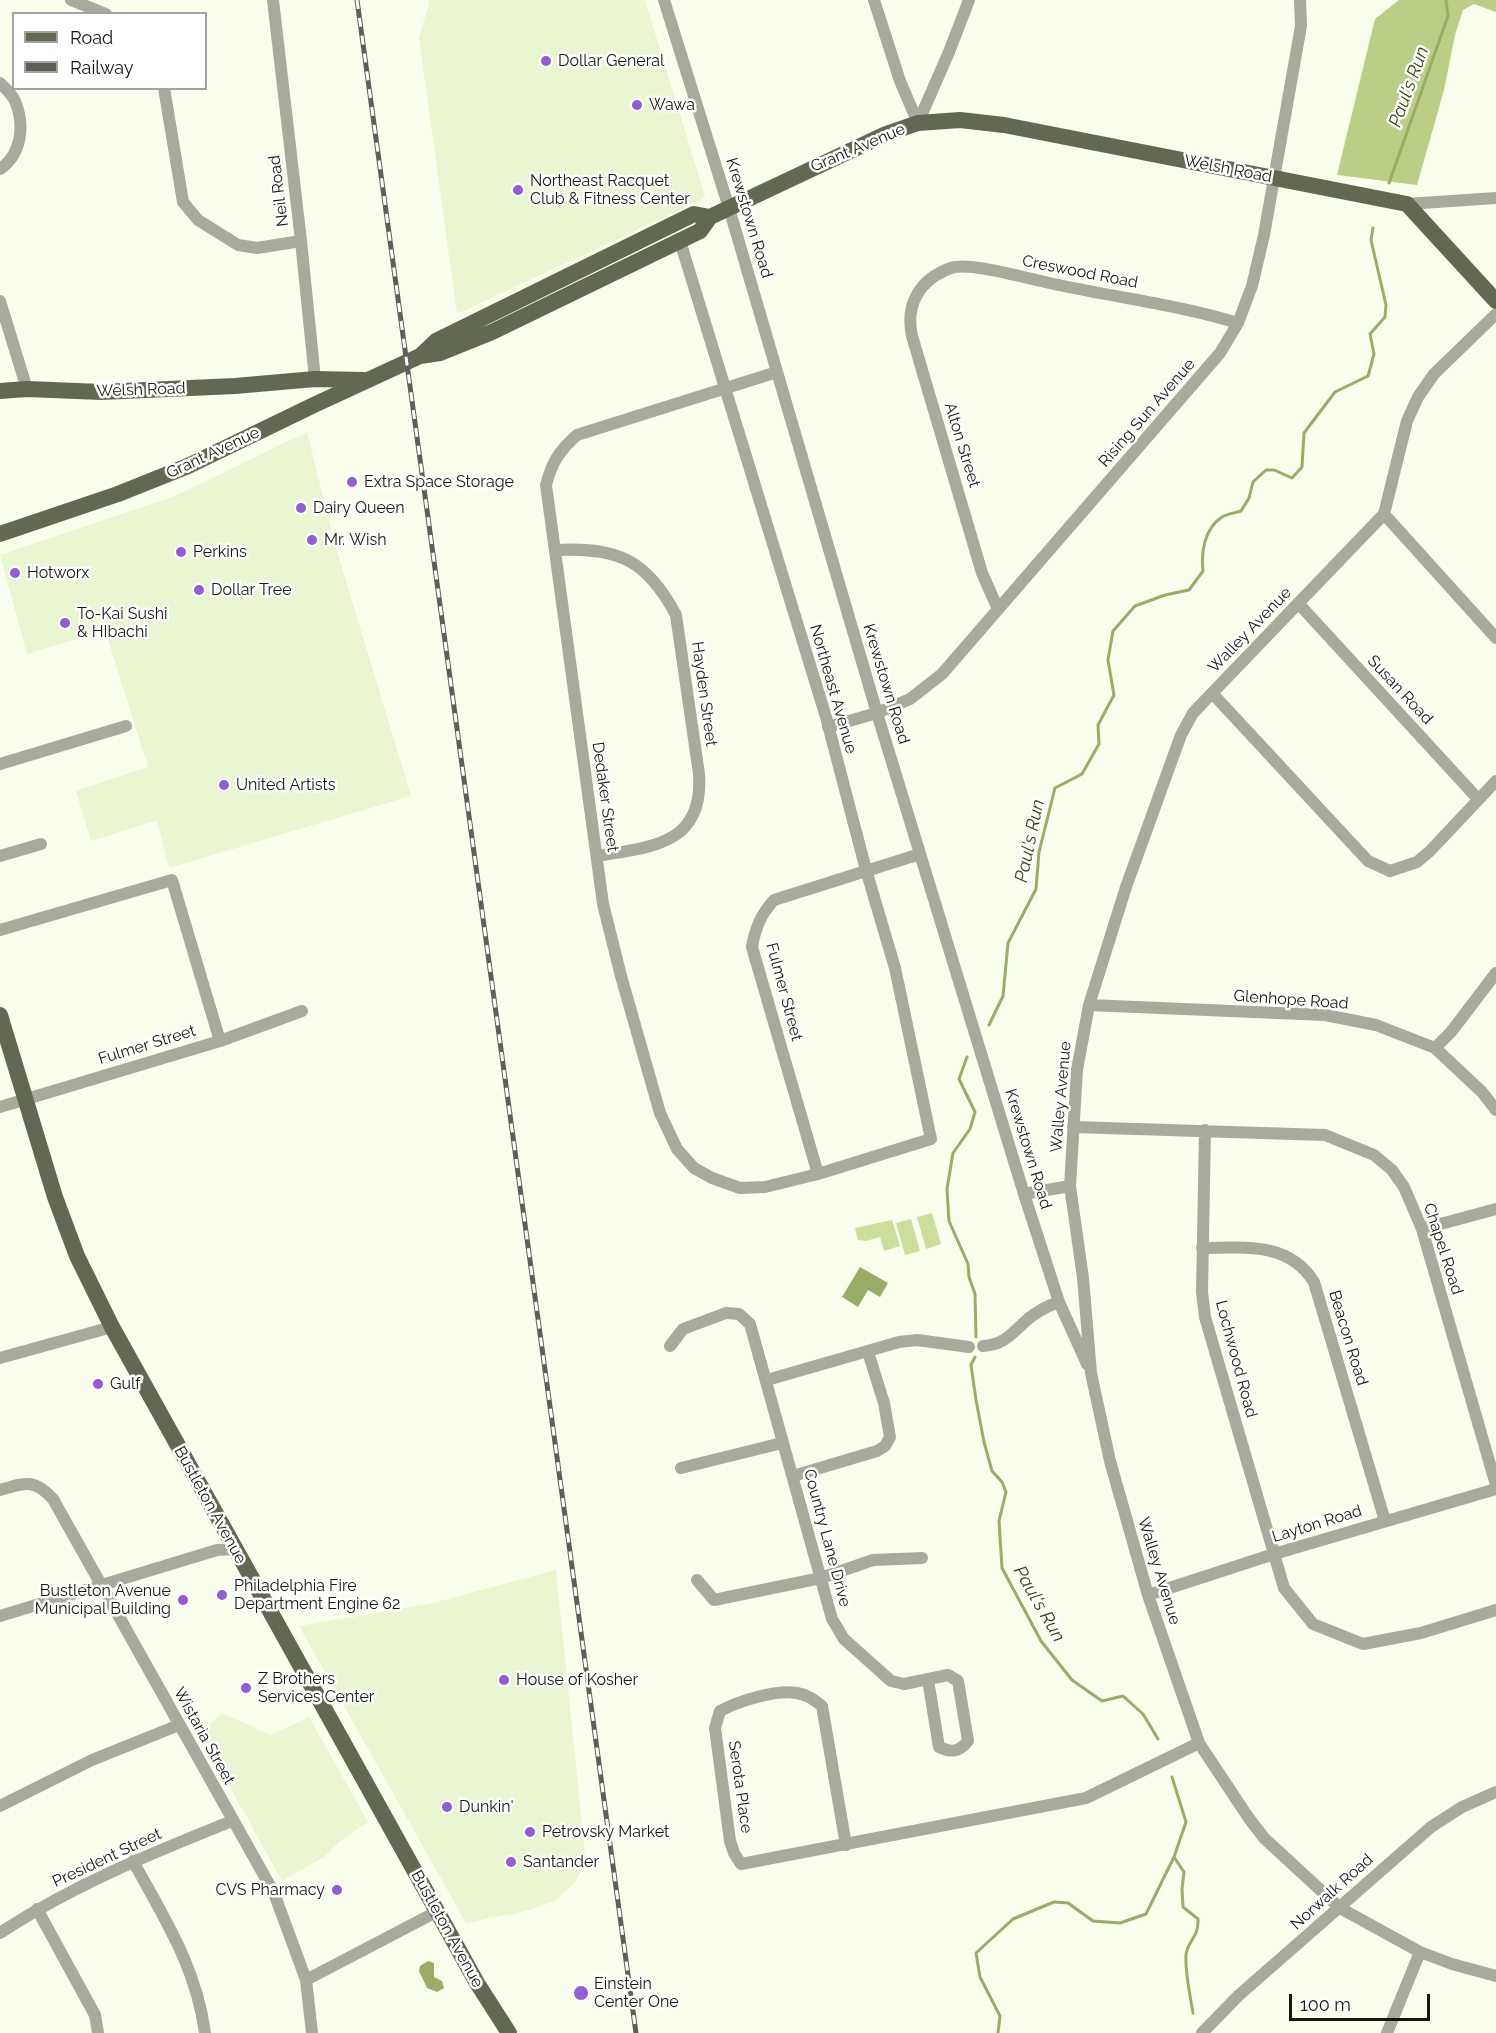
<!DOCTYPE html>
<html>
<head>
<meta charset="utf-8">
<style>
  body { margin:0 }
  #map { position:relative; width:1496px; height:2033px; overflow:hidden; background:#f9feed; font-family:Raleway,sans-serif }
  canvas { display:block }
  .legend { position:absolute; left:12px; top:12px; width:195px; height:78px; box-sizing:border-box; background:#fff; border:2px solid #a1a39f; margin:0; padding:8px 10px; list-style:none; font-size:18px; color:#15180e }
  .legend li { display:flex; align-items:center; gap:12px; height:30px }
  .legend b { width:30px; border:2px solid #a1a39f }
  .scale { position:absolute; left:1289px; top:1994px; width:141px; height:27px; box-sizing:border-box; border:3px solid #15180e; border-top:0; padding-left:8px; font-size:18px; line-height:21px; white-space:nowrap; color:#15180e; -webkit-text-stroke:4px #fff; paint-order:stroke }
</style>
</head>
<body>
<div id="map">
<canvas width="1496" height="2033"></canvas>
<ul class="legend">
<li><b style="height:8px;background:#626953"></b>Road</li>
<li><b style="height:8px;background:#5d6155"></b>Railway</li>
</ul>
<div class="scale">100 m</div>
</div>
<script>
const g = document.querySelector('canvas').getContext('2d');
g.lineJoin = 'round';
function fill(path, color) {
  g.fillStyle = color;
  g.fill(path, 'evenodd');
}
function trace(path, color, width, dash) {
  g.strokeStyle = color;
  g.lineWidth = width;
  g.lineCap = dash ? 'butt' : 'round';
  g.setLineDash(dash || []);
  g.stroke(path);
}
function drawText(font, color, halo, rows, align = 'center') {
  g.font = font + ' Raleway,sans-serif';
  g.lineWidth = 5;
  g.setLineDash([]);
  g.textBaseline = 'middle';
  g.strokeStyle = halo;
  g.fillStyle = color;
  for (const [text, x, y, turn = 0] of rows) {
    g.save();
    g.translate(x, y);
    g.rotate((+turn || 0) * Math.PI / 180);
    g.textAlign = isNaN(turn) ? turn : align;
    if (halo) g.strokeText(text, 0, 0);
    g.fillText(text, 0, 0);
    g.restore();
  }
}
fill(new Path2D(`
  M428,0H645L705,196L701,200L457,314L419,38L429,4Z
  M307,432L334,541L411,796L169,868L157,820L91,841L76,791L148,767L105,630L27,654L0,555L175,496Z
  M556,1570L586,1863L574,1883L555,1901L526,1911L466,1923L299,1626L429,1604Z
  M222,1713L271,1735L309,1717L368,1822L339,1842L324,1857L282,1881L200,1733Z`), '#eaf6d1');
fill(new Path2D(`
  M932,1213L941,1244L926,1249L917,1217Z
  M911,1219L920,1251L905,1255L896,1223Z
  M892,1220L900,1246L884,1251L880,1237L866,1241L858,1240L855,1228Z`), '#cbdf9b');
fill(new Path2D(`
  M1399,0H1496V12L1474,4L1463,10L1455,35L1444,90L1417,185L1337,175L1375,19Z`), '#bace86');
fill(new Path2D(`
  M860,1267L888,1283L880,1297L868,1290L858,1307L842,1297Z
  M428,1961L434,1963V1977L442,1981L444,1988L437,1992L427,1988L419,1971L420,1966Z`), '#99ad67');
trace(new Path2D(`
  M1389,183L1448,16L1446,0
  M989,1025L1003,996L1008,943L1036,889L1039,852L1055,788L1082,774L1099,744L1098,725L1114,695L1108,660L1113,631L1135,606L1165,595L1189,590L1203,571C1201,552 1204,529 1222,517C1227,514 1235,513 1241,511L1249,498L1253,482L1266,470H1274L1292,478L1302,467L1304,433L1335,392L1368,376L1374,354L1370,334L1385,317L1386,305L1371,240L1373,228
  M967,1057L959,1079L975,1112L970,1129L953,1153L947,1189L949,1221L968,1264L969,1277L975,1294L976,1337
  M975,1357L971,1365L976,1400L984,1442L992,1471L1002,1482L1006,1492L999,1521L1002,1568L1041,1641L1072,1680L1102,1701L1123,1696L1143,1714L1158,1739
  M1174,1857L1184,1872L1182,1889L1183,1907L1198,1919C1199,1938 1187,1941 1186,1955C1185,1974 1190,1994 1193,2013
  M998,2033L1000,2016L980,1977L976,1953L1013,1919L1054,1902L1068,1903L1093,1921L1120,1923L1146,1914L1174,1857L1186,1822L1172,1777`), '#99ad67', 3);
trace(new Path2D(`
  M71,0L106,14
  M273,0L301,241L315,379
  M664,0L729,208L877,713L1024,1194L1059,1302L1087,1364
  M874,0L900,81L918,123
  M0,83C5,88 12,94 15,101C25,125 22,154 0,169
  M164,88L183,202L198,220L238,245L257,248L301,241
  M918,123L949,52L969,0
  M1407,204L1496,198
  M680,241L826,717L866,870L895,968L931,1139L818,1174L765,1187L740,1188L712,1178L694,1168L677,1149L660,1113L621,976L603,904L546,485C552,462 559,451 577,435L777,372
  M0,301L27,389
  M1496,314L1434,374L1418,397L1407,421L1384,514L1193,713L1181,735L1126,887L1089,1005L1077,1070L1070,1186L1083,1278L1091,1373L1110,1461L1148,1595L1199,1743L1248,1817L1264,1838L1340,1908L1420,1952L1452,1964L1496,1976
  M1384,514L1496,638
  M557,550C618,547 647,560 676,615L699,774C704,845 651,847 597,856
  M1298,603L1478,799
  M998,609L982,573L912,336C905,304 920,279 951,268C970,261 1036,281 1059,285C1119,298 1179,305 1238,323
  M1212,693L1368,861L1390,871L1417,862L1430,851L1496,781
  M828,727L877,713L910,699L942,674L1220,353L1238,323L1252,286L1264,235L1301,26L1300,0
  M0,764L126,726
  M0,856L41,844
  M0,930L172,880L220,1041
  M1089,1005L1325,1015L1376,1025L1435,1048L1482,1092L1496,1110
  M1435,1048L1451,1032L1496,973
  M0,1107L220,1041L302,1011
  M1073,1127L1325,1135L1374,1155L1392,1170L1404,1187L1422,1229L1496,1485
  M1205,1130L1202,1292L1205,1317L1284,1588L1313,1624L1363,1644L1421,1633L1496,1610
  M818,1174L752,947C755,928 761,914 774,900L920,854
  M1024,1194L1070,1186
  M1422,1229L1496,1209
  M1202,1248C1244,1248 1288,1241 1314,1282L1385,1521
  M670,1346L683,1329L726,1313L739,1314L750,1324L832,1619L844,1639L891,1681L904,1684L948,1675L958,1681L968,1741C959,1752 952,1753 939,1747L928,1680
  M983,1346C1005,1345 1013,1332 1028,1319C1038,1311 1047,1306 1059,1302
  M0,1358L112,1327
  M767,1380L899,1342L917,1340L969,1347
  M681,1468L782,1443
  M793,1476L877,1451L885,1446L890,1437L884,1403L868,1352
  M0,1490C25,1483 34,1478 53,1499L274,1893L306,1980L312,2033
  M697,1580L714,1600L821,1578L873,1560L922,1558
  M1148,1595L1274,1554L1496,1489
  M0,1616L217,1550L235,1549
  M0,1806L92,1760L179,1725
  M846,1845L822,1706C814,1700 808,1695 797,1693C776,1689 739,1701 720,1711L715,1728L730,1841L734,1853L741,1864L1086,1798L1199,1743
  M133,1861C164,1918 196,1966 205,2033
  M37,1909L95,2015L98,2033
  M0,1933C73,1885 152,1853 232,1821
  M306,1980L438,1911
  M1202,2033L1238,1996L1431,1827L1462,1807L1496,1792
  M1387,2033L1420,1952`), '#a7ab9e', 12);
trace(new Path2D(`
  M420,356L436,341L694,214L710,217
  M0,391L27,389L101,392L235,386L315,379L364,380
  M0,534L118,494L188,466L316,404L420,356L440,353L492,332L700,231L710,217L886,134L918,123L960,120L1004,125L1407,204L1496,301
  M0,1015L55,1197L77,1256L112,1327L477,1983L509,2033`), '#626953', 16);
const rail = new Path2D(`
  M357,0L636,2033`);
trace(rail, '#5d6155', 5);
trace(rail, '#fff', 3, [9]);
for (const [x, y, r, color] of [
  [546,61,6,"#925cd5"],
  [637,105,6,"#925cd5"],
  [518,190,6,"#925cd5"],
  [352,482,6,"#925cd5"],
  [301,508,6,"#925cd5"],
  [312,540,6,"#925cd5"],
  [181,552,6,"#925cd5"],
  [15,573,6,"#925cd5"],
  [199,590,6,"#925cd5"],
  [65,623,6,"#925cd5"],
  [224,785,6,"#925cd5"],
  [98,1384,6,"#925cd5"],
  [222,1595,6,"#925cd5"],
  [183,1600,6,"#925cd5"],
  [504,1680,6,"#925cd5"],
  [246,1688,6,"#925cd5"],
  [447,1807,6,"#925cd5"],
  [530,1832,6,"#925cd5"],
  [511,1862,6,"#925cd5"],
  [337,1890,6,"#925cd5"],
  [581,1993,8,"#925cd5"]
]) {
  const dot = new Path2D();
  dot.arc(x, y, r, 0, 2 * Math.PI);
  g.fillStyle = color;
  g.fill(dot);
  trace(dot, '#fff', 2);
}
drawText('16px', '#15180e', '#fff', [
  ["Dollar General",558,61],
  ["Wawa",649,105],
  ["Northeast Racquet",530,181],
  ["Club & Fitness Center",530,199],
  ["Extra Space Storage",364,482],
  ["Dairy Queen",313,508],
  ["Mr. Wish",324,540],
  ["Perkins",193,552],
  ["Hotworx",27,573],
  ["Dollar Tree",211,590],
  ["To-Kai Sushi",77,614],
  ["& HIbachi",77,632],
  ["United Artists",236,785],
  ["Gulf",110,1384],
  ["Philadelphia Fire",234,1586],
  ["Department Engine 62",234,1604],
  ["Bustleton Avenue",171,1591,"right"],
  ["Municipal Building",171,1609,"right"],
  ["Z Brothers",258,1679],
  ["Services Center",258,1697],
  ["House of Kosher",516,1680],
  ["Dunkin'",459,1807],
  ["Petrovsky Market",542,1832],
  ["Santander",523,1862],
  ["CVS Pharmacy",325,1890,"right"],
  ["Einstein",594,1984],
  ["Center One",594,2002]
], 'left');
drawText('16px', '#15180e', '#fff', [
  ["Grant Avenue",858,148,-23],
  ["Welsh Road",1228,169,11],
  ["Neil Road",279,191,-97],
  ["Krewstown Road",749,218,73],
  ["Creswood Road",1080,272,11],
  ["Welsh Road",141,390,-2],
  ["Rising Sun Avenue",1147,413,-49],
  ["Alton Street",962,445,73],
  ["Grant Avenue",213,453,-25],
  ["Walley Avenue",1250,630,-46],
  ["Krewstown Road",886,684,73],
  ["Northeast Avenue",833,689,74],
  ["Susan Road",1400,690,47],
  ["Hayden Street",704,694,82],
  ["Dedaker Street",605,797,82],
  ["Fulmer Street",784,992,75],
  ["Glenhope Road",1291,1000,4],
  ["Fulmer Street",147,1045,-17],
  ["Walley Avenue",1061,1097,-85],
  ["Krewstown Road",1028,1149,73],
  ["Chapel Road",1443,1249,72],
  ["Beacon Road",1348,1338,73],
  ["Lochwood Road",1236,1359,75],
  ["Bustleton Avenue",210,1505,61],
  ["Layton Road",1317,1524,-17],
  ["Country Lane Drive",827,1538,75],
  ["Walley Avenue",1159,1571,73],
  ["Wistaria Street",204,1736,61],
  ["Serota Place",740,1787,82],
  ["President Street",107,1858,-25],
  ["Norwalk Road",1332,1892,-42],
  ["Bustleton Avenue",447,1929,61]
]);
drawText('italic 18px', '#36420d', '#fff', [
  ["Paul's Run",1409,87,-70],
  ["Paul's Run",1030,841,-78],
  ["Paul's Run",1039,1604,60]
]);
</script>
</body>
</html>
